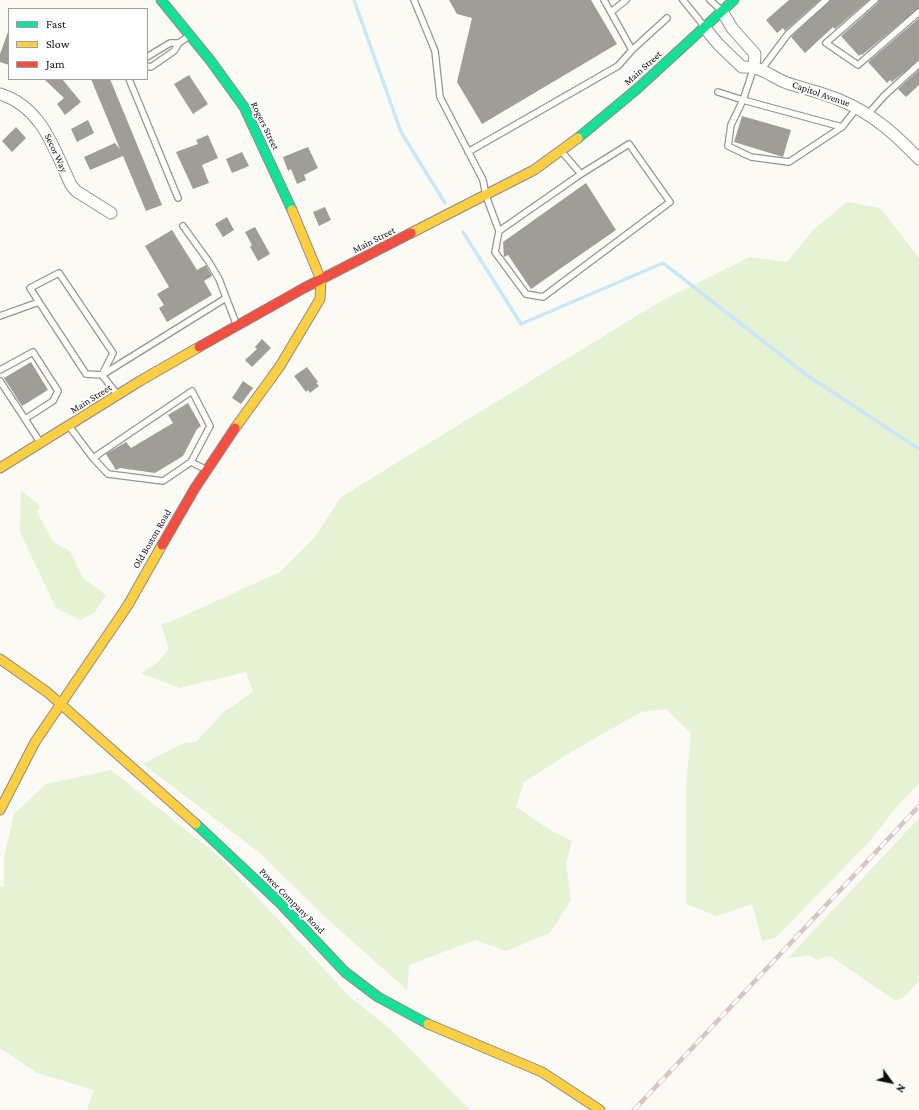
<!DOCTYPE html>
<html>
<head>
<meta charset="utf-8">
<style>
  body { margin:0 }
  #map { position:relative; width:919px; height:1110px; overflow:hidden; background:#fcfaf4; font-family:"Crimson Pro",serif }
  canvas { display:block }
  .legend { position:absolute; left:8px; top:8px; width:140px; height:72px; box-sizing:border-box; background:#fff; border:1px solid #9f9f9f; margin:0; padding:5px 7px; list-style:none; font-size:12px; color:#0f0f0f }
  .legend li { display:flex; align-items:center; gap:8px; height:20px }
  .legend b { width:20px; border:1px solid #9f9f9f }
  .north { position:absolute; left:871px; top:1062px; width:40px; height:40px; -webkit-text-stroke:3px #fff; paint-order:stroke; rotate:123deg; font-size:11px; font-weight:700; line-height:16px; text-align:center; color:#0f0f0f }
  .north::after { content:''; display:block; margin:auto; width:14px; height:18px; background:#0f0f0f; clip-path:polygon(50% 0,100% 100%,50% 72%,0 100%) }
</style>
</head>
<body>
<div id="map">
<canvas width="919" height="1110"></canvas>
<ul class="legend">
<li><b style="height:5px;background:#16e098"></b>Fast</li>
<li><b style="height:5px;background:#ffcf43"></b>Slow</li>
<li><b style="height:5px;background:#f24e42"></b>Jam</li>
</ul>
<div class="north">N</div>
</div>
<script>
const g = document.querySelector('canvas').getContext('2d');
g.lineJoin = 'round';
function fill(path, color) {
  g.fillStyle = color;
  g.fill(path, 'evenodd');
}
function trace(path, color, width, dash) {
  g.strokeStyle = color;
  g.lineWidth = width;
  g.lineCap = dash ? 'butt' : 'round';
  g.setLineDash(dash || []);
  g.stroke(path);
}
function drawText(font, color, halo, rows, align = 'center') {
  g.font = font + ' "Crimson Pro",serif';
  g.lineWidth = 4;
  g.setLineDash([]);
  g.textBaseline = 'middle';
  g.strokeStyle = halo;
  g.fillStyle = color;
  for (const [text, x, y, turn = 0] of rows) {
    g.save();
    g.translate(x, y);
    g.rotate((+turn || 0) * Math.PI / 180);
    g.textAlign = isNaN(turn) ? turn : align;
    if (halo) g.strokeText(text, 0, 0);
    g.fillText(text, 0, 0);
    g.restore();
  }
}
fill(new Path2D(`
  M847,202L880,208L919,258V783L898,805L869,842L775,938L762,941L752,904L717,916L686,904V785L691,733L666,709L641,712L571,752L524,782L516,807L550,830L572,841L566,863L571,900L550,933L506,951L475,940L409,965L407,990L324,916L260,853L143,764L184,743L196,742L224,712L253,692L246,672L179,688L141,673L157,663L169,649L161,624L170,622L280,572L315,537L341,497L661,301L750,257L787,262L814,229Z
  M21,490L40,506L37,512L53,542L70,551L83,578L106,595L95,612L81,620L56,608L20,532Z
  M111,770L221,858L349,996L390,1029L470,1110H87L94,1090L37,1073L0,1048V886L4,887V858L14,814L46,784Z
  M919,818V981L904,997L896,1001L830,956L817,960L809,955L788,958Z`), '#e5f2d3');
trace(new Path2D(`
  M354,0L401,132L445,203
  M463,232L521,324L663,263L808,376L919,449`), '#c9e7f8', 3.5);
fill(new Path2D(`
  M449,0H591L617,44L482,124L457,82L472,18L457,14Z
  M789,0H820L785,31L783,28L777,33L766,20Z
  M830,0H869L835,29L833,27L805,53L791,37Z
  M879,0H919V8L862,55L861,54L859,56L841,36L878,3Z
  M919,18V60L892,82L890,80L887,83L868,62Z
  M8,32L9,33V65L0,62V54Z
  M919,70V85L906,97L898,89Z
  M189,75L208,104L193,114L174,84Z
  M44,79H62L81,102L65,115L57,104L64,98Z
  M91,79H110L162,205L146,211L123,156L90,170L84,157L115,143L120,149Z
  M742,116L791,130L783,157L734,142Z
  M88,120L94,133L77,142L71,129Z
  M16,127L26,138L12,152L2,141Z
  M208,135L218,158L202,165L209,183L193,189L176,152L198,144L196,140Z
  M308,147L318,168L304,175L306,180L297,184L291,169L288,171L283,157Z
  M242,152L249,166L232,173L226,159Z
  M586,183L616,230L531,289L508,255L504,257L503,242Z
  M325,207L331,220L319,226L313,212Z
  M227,217L234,230L223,237L215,224Z
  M255,227L270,254L258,261L250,247L252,245L245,232Z
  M172,230L197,270L206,265L212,276L204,281L212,295L167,322L159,308L164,305L157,294L169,287L145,246Z
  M262,339L271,348L252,367L245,360L257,349L255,347Z
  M31,362L48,390L22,406L4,378Z
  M307,367L318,382L316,383L319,386L310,393L308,390L306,392L294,376Z
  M243,381L253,388L241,404L232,398Z
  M188,403L201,426L197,429L183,456L155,473L120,468L116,470L106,454L126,442L131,448L173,423L168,415Z`), '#a09d99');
const lane = new Path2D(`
  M414,0L435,51L440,97L483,180L486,196L499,231L581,174L562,152
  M683,0L704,26
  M710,0L722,11
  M875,0L826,43L858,65L919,12
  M611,12L626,0
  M632,50L667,18
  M147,57L170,43H179
  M147,66L151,67L174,51L179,43L189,36
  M754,67L743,100L842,127L857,108
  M761,70L788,34L826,0
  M129,79L178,198
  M718,92L743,100L731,125L728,146L751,157L789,162L842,127
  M868,114L884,96L919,64
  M468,152L618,66L632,50L604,0
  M183,226L209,262L219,279L237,326
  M499,231L495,252L526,294L543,297L670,202L629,144L581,174
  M39,302L30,288L59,273L113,353L102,375
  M0,316L39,302L86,374L102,375L226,298
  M0,370L33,352L58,391L53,401L25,419
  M102,375L117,394
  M0,381L40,442
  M69,426L93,458L192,391L210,426L191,462L163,481L108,474L93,458
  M191,462L207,470`);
const street = new Path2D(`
  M722,11L732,28L755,54L754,67
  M704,27L719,45L742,67C762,66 769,76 787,83C805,89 824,93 842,101C873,114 896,135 919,159
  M0,94C42,107 54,149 71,185L76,191L111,213`);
const fast = new Path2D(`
  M161,0L210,60L244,107L292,210
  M578,138L637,89L734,0
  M196,824L280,903L345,972L378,997L428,1024`);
const slow = new Path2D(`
  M411,233L534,170L578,138
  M235,428L280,366L320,299L321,280L292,210
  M0,468L140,381L199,347
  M0,659L47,692L196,824
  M0,810L35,742L128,605L162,545
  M428,1024L542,1072L600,1110`);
const jam = new Path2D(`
  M199,347L304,288L411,233
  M162,545L195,488L235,428`);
trace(lane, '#969592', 8);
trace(street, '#969592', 13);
trace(fast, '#8c8b89', 11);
trace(slow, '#8c8b89', 11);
trace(jam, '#8c8b89', 11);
trace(lane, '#fffefd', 5.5);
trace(street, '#fffefd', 11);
trace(fast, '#16e098', 9);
trace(slow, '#ffcf43', 9);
trace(jam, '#f24e42', 9);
const rail = new Path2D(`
  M634,1110L919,806`);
trace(rail, '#d9c4c4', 4.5);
trace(rail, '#fff', 3, [9]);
drawText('10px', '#0f0f0f', '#fff', [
  ["Main Street",643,68,-42],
  ["Capitol Avenue",821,94,19],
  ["Rogers Street",265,126,64],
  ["Secor Way",56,153,65],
  ["Main Street",374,240,-27],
  ["Main Street",91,399,-32],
  ["Old Boston Road",152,539,-60],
  ["Power Company Road",292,901,45]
]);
</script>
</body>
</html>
